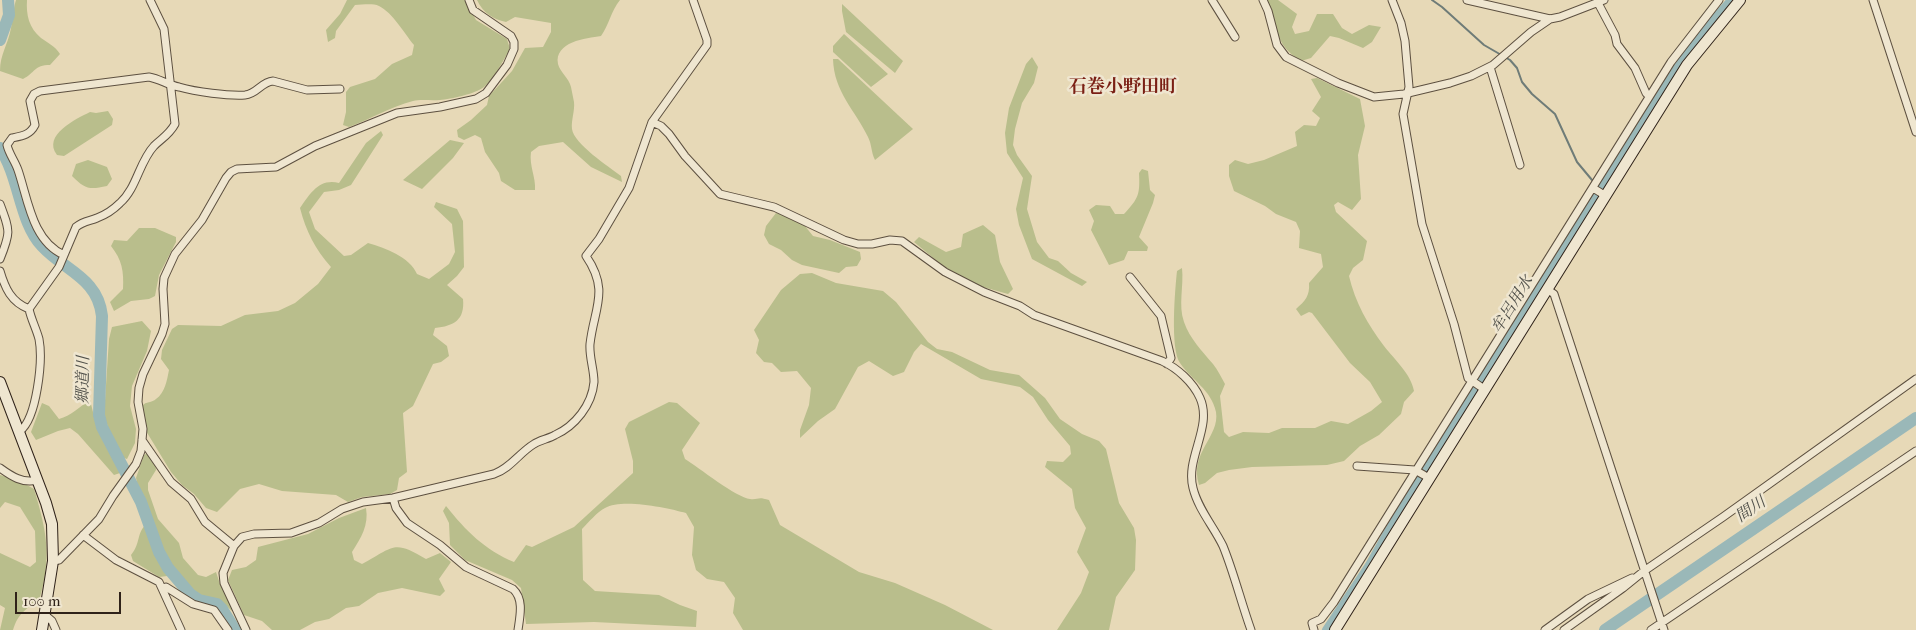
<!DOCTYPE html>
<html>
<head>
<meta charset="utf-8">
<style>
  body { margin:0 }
  #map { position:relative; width:1916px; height:630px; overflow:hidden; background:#e7d9b7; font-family:"IM FELL French Canon",serif }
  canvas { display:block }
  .scale { position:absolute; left:15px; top:592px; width:106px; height:22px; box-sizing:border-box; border:2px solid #2f2219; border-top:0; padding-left:6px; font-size:15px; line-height:18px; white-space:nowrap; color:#2f2219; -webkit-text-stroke:4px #efe6d0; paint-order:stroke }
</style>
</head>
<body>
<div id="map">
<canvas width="1916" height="630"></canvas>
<div class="scale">100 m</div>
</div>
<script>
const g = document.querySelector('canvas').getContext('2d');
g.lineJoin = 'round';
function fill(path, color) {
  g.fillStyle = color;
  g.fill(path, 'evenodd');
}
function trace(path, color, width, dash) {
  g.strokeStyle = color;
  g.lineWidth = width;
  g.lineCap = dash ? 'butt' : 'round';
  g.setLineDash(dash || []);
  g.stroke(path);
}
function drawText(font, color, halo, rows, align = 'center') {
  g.font = font + ' "IM FELL French Canon","Noto Serif JP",serif';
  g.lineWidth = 5;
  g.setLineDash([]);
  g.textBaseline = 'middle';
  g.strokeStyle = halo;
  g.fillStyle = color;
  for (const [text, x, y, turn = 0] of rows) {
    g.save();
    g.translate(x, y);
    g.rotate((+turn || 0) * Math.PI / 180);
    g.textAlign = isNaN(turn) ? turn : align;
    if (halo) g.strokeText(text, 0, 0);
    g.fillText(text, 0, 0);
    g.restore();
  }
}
fill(new Path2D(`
  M16,0H27C26,15 29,28 41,38C48,43 55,46 60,54L50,65C34,65 35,73 23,79L0,71C0,54 8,45 11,28C13,19 13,9 16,0Z
  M347,0H465L476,20L507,39L510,49C502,62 495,78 484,87C475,94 451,99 440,100C431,101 421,99 413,101C390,107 371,119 349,127L343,125L346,112V92L350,87L375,79L392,64L412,55L414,45C404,33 393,13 379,6C372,3 362,5 355,5L336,31L335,38L328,42L326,30L340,14Z
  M477,0H620C611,11 609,25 601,36C586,38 554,42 558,64C560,72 569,78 571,87C572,92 573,97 574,102C575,111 571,120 572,129C574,144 608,166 621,176L622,182L591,167L563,142L539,146L531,152C529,166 536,177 535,190H515L501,181L499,173L485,152L481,138L475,135L464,140L458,137L457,130L471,120L487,105L489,96L512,71L525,48L543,47L551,32V23L515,17L506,22C493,19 483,13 477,0Z
  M1267,0H1278L1297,14L1292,27L1295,34L1309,31L1317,14H1333L1342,28L1352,34L1369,25L1381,27L1372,42L1363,48L1339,38L1330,36L1311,58L1301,61C1273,44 1279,27 1267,0Z
  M842,4L903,61L895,73L846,32L842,11Z
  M844,34L888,74L871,87L833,52V46Z
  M1032,57L1038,67L1034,83L1022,103L1015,129L1013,145L1017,155L1032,176L1027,209L1037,242L1049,258L1058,261L1071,273L1087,282L1082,286L1032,259L1019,225L1016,209L1023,178L1007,153L1005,133L1009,108L1026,64Z
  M833,59H838L913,129L875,160C871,152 872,145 868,137C855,110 834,92 833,59Z
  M1317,78L1360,99L1365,126L1358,155L1361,199L1352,210L1338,202L1334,205L1336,212L1367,241L1363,260L1353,268L1349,276C1355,302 1368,325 1384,346C1395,360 1411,374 1414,391L1404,402L1401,414L1379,435L1360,446L1344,461L1327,465L1252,467L1229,470L1217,473L1205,483L1199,485C1189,452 1220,437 1216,412C1211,389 1192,381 1180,363C1170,349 1175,289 1177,271L1182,268C1184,286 1178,305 1184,322C1190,339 1202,351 1213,364C1218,370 1221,377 1225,384L1220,396L1224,432L1229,437L1243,432L1269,433L1282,428H1315L1331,421L1348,424L1371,411L1382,402L1370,382L1350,363L1312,313L1309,312L1301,316L1296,309C1305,301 1310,296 1309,283L1323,267L1321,254L1299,248L1300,231L1296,222L1276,214L1265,206L1234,191L1229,176V165L1235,160L1248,164L1264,160L1297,146L1295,132L1304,125L1316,126L1320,118L1312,111L1321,97L1311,79Z
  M108,111L113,119L112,125L64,156L57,155C42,135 76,119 90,112L96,113Z
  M381,131L383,135L351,185L339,190L324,192L309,212L315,229L344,256L351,255L368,243C385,248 410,257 417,274L429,279L449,264L455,252L452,224L434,207L436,202L457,209L463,221L464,267L457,276L447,285L463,299C465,320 454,326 435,328L433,335L447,346L449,356L441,362L433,364L413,406L403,413L407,472L399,478L397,490L390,494L362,497L348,502L336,495L282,491L259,484L240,489L217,512L206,508L194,494L182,485L171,472L146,431L142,406C146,401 152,403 156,399C165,393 167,380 169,370L161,359L162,350L172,329L178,325L221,326L245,315L278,311L295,303L318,284L331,267C315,249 306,231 300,208C310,194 319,178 339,183L366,143Z
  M450,140L464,143L453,158L422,189L403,180Z
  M88,160L107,167L112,179L107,186C89,190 85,189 72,176L76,164Z
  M1142,169L1148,171L1150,190L1155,195L1153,203L1139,237L1148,247L1147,251H1128L1124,260L1109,265L1091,230L1094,221L1089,210L1096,205L1110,206L1115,214H1124C1139,198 1140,194 1139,173Z
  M776,213L789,216L805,226L813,236L830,240L860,252L861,259L857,266L846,267L839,273L802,265L792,260L781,250L769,244L764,235L766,226Z
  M983,225L995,235L1000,262L1013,289L1008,294L976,285L943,266L914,242L919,237L946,252L961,247L963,234Z
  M139,228H155L176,237V242L159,275L155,296L149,299L131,301L114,311L110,302L123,289C124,271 122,260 111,246L114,240L127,241Z
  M812,273L836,283L883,291L896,302L928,342L937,349L952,352L990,370L1019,375L1045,398L1060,419L1082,434L1099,441L1106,449L1119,503L1134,528L1136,540L1135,570L1116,597L1109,630H1057L1081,593L1089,572L1077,552L1086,528L1075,508L1072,489L1045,467L1047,461L1063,462L1071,454L1070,446L1048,420L1033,397L1020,387L981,379L921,344L914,352L904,372L893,376L869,361L858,367L835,409L818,421L800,438V430L809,405L811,388L797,371L781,372L772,363L764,362L756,353L759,340L754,330L781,290L800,274Z
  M142,321L151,331L147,351L132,386L130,406L136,429L135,443L127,459L124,458L111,435L104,416L109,339L112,327Z
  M90,400L97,428L120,473L114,475L78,434L70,428L58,431L36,440L31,432L42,403L49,406L59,419C71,416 79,407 90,400Z
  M669,402L677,403L700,423L682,450L685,459C698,467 737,498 750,499C759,500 757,496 769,500L780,525L859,572L895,583L945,605L993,630H743L733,613L735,598L724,582L707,579L696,570L692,555L694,527L686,513C668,508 622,498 605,508C597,512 589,522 582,529L583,580L595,591L659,595L680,605L697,611L696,627L594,622L526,624L521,588L512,580L465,560L450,545L449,523L443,511L446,506C466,531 485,550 514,562L526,545L532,547L574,527L633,473V461L625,429L629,422Z
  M148,453L155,461L156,470L148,483V490L158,519L179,543L183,558L198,575L206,577L216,572L220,584L233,609L232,611L223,603L215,599L203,596L189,588L176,575L159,577L133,561L131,555C142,542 135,530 151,521L139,491L136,478L144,455Z
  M0,475L18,480L34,489C47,532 52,557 39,601C25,609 18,614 13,630H0L5,608L0,605V553L30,567L36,562L35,531L20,507L5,502L0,508Z
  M366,508C369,525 361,538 352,552L354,560L362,564C394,547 393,539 426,559L440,553L451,562L439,579L445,591L440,596L402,588L378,593L359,606L346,608L329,619L315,622L300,630H272L262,621L244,615L228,580L232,570L246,567L256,560L258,547L308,534L339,518Z`), '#b9be8c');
trace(new Path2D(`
  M1432,0L1442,7L1484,45L1510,60L1517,68L1522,82L1532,94L1555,114L1577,162L1592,180L1603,187`), '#6f7c78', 2);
trace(new Path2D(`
  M1326,630L1369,565L1404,503L1683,58L1707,27L1731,0`), '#9ab8b8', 8);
trace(new Path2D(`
  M0,40L9,15L8,0
  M0,148C20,178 19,221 42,246C65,271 98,278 102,316L99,415L102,427L141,502L159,552L168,568L190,594L199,600L217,604L222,609L235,630
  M1605,630L1916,418`), '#9ab8b8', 12);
const street = new Path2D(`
  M1212,0L1235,37
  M1263,0L1268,11L1277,45L1286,57L1338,83L1374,97L1404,94L1450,83L1471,76L1493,65L1531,32L1550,19
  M1392,0L1401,23L1405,41L1409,87L1403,114L1422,224L1454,324L1468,378L1484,389
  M1467,0L1550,19L1560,17L1604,0
  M1873,0L1916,132
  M1598,3L1615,35L1617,44L1635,68L1646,93L1649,96
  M1490,67L1520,165
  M652,122L661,126L669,134L685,156L720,194L774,207L844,240L858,244H872L890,240L902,241L945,272L984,292L1020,306L1034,315L1162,361C1177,368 1193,382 1200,398C1213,427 1185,458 1193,488C1198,509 1214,527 1223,546C1234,573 1241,602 1251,630
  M1593,188L1606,196
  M0,204C10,231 11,232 0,259
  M64,255C32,241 28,199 18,170C15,161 9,154 7,145L12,138C22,136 30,135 35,125L30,101L34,94L40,91L149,77C160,79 168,85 179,87C196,92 228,96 245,95C257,94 261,82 273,81L307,90L340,89
  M0,271C5,288 11,302 29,309
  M1130,277L1161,316L1171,358L1167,364
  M1547,289L1554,294L1664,630
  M20,431C37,418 43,360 39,339C36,328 31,319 29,309L59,267L76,227C83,221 90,221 97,218C105,215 114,209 120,203C137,188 139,162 154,146C162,138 169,135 175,124L164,29L150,0
  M142,440L171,482L191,499L205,522L234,546
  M1357,466L1415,470L1429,478
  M0,468C11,476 23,484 37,480
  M393,498L396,508L407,523L440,545L466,567L513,589C524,599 520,616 518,630
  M83,535L116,560L159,582L181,630
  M53,561L59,560L99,519L113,496L136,464L141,451L143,429L138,402L139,388L143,374L162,334L165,324L163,289L164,278L175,254L202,220L226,178L231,172L237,169L276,167L315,146L397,113L440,107L476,99L486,93L507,65L514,49V42L511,36L473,10L469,0
  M163,588L166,587L193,604L214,610L228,630
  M45,615L52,621L56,630
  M246,630L224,583L223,573L234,546L242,537L254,534L291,533L319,523L342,509L363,502L393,498L494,474C511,468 519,453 534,444C540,440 548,439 555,435C575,426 592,405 594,382C594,369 589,357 590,344C594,308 610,291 586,256L599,239L629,188L652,122L707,45V40L693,0
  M1314,630L1312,623L1321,619L1334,602L1671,62L1719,0
  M1545,630L1588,599L1632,578
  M1564,630L1623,588L1644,571L1723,517L1916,379
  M1651,630L1916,451`);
const secondary = new Path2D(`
  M0,382L46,503L52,524L53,561L42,630
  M1335,630L1687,65L1740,0`);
trace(street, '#5d5040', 9);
trace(secondary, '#2f2219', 12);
trace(street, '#efe6d0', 7);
trace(secondary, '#efe6d0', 10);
drawText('italic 16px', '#4f4f49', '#efe6d0', [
  ["牟呂用水",1513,305,-58],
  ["郷道川",84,380,-89],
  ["間川",1751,510,-34]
]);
drawText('bold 18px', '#7a1f14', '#efe6d0', [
  ["石巻小野田町",1123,88]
]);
</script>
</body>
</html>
